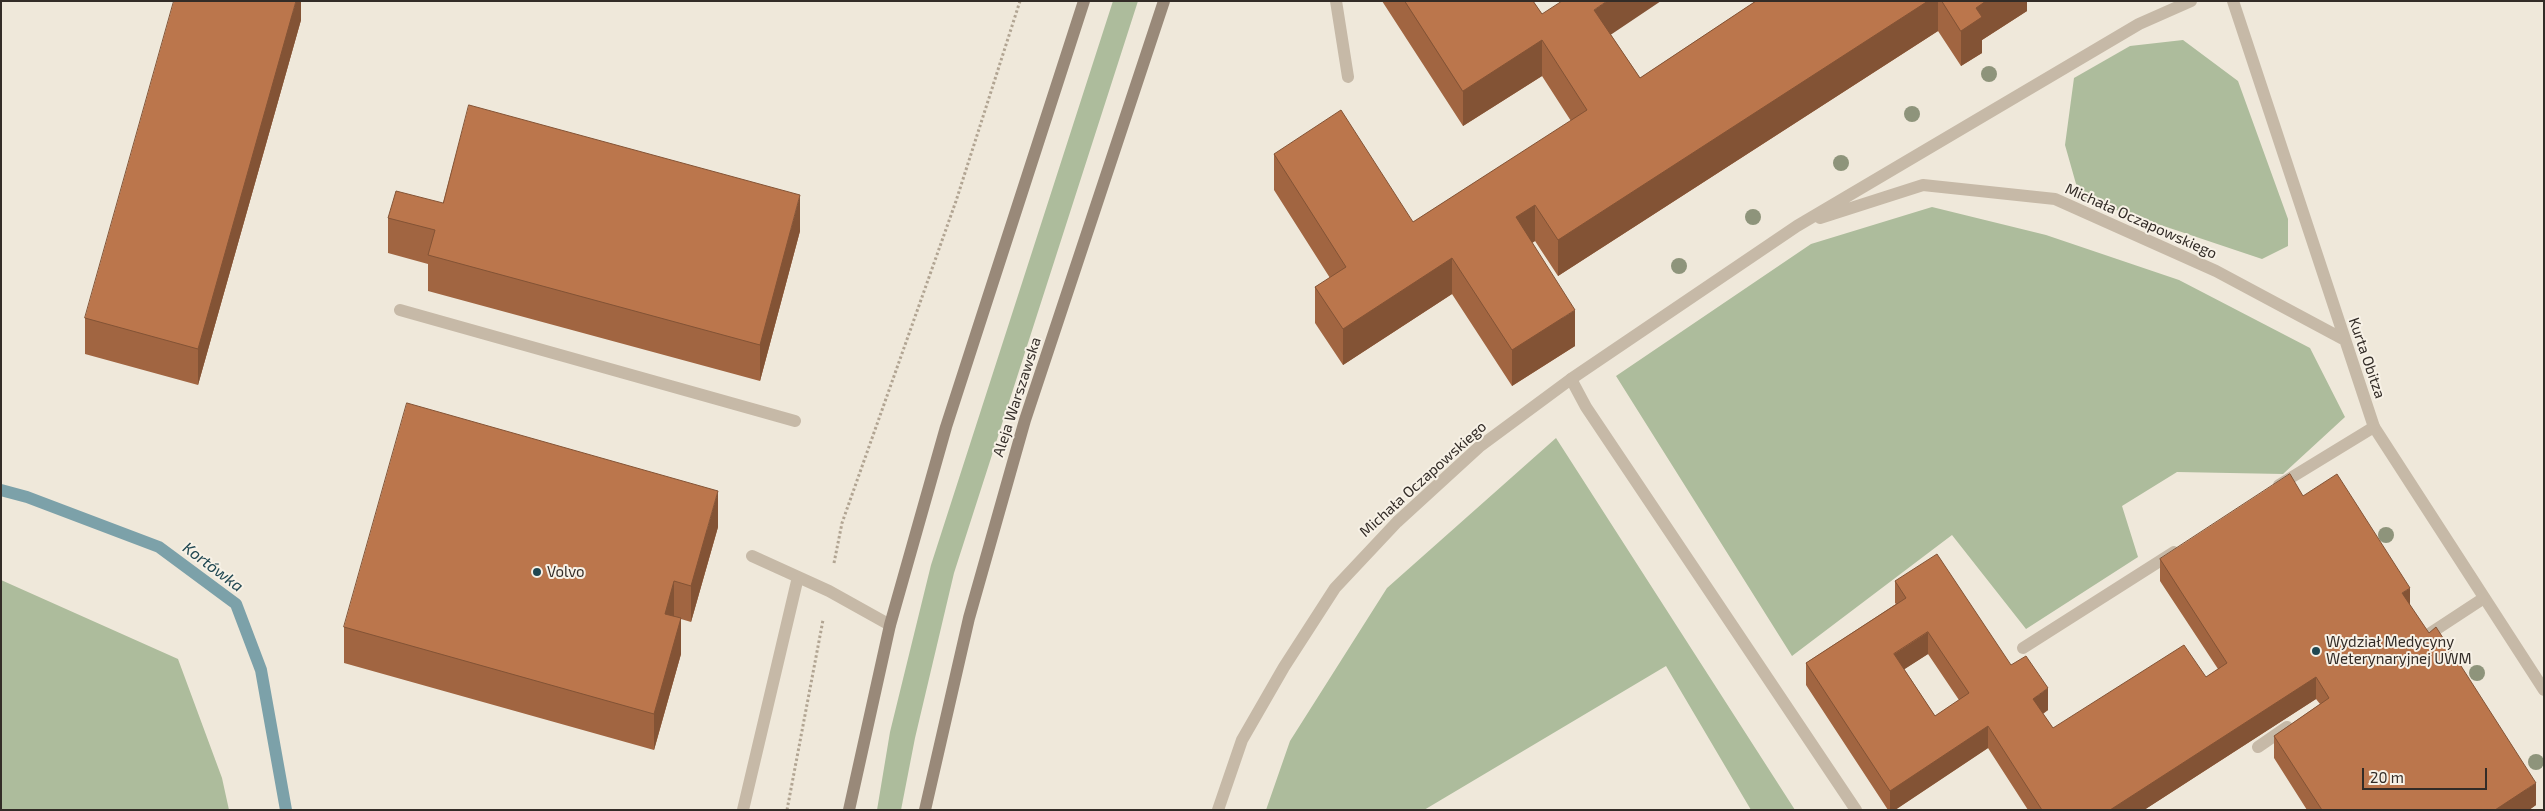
<!DOCTYPE html>
<html>
<head>
<meta charset="utf-8">
<style>
  body { margin:0 }
  #map { position:relative; width:2545px; height:811px; overflow:hidden; background:#efe8da; font-family:"Exo 2",sans-serif }
  canvas { display:block }
  .frame { position:absolute; inset:0; border:2px solid #332c27; pointer-events:none }
  .scale { position:absolute; left:2362px; top:768px; width:125px; height:22px; box-sizing:border-box; border:2px solid #332c27; border-top:0; padding-left:6px; font-size:15px; line-height:18px; white-space:nowrap; color:#332c27; -webkit-text-stroke:4px #f7f1e6; paint-order:stroke }
</style>
</head>
<body>
<div id="map">
<canvas width="2545" height="811"></canvas>
<div class="frame"></div>
<div class="scale">20 m</div>
</div>
<script>
const g = document.querySelector('canvas').getContext('2d');
g.lineJoin = 'round';
function fill(path, color) {
  g.fillStyle = color;
  g.fill(path, 'evenodd');
}
function trace(path, color, width, dash) {
  g.strokeStyle = color;
  g.lineWidth = width;
  g.lineCap = dash ? 'butt' : 'round';
  g.setLineDash(dash || []);
  g.stroke(path);
}
function drawText(font, color, halo, rows, align = 'center') {
  g.font = font + ' "Exo 2",sans-serif';
  g.lineWidth = 4;
  g.setLineDash([]);
  g.textBaseline = 'middle';
  g.strokeStyle = halo;
  g.fillStyle = color;
  for (const [text, x, y, turn = 0] of rows) {
    g.save();
    g.translate(x, y);
    g.rotate((+turn || 0) * Math.PI / 180);
    g.textAlign = isNaN(turn) ? turn : align;
    if (halo) g.strokeText(text, 0, 0);
    g.fillText(text, 0, 0);
    g.restore();
  }
}
fill(new Path2D(`
  M1113,1H1138L954,573L915,738L901,810H877L890,732L931,565Z
  M2183,40L2238,81L2288,219V246L2262,259L2080,198L2065,145L2074,78L2130,46Z
  M1932,207L2046,235L2179,280L2310,348L2345,417L2283,474L2177,472L2122,506L2138,557L2026,629L1952,535L1792,656L1616,376L1811,244Z
  M1556,438L1795,810H1751L1666,666L1424,810H1266L1290,741L1387,588Z
  M1,580L178,659L222,778L229,810H1Z`), '#adbc9c');
trace(new Path2D(`
  M1,490L27,497L159,547L236,604L261,670L286,810`), '#7ca1a9', 12);
trace(new Path2D(`
  M834,563L842,523L956,201L1020,1
  M787,810L823,620`), '#b1a492', 3, [2.5, 2.5]);
trace(new Path2D(`
  M1336,1L1348,77
  M400,310L795,421
  M1571,379L1586,407L1856,810
  M2279,485L2374,427
  M752,556L829,591L890,625
  M2423,638L2484,598
  M2023,648L2174,552
  M2258,747L2287,727
  M743,810L798,577`), '#c6b9a7', 12);
trace(new Path2D(`
  M2233,1L2374,427L2544,690
  M1820,218L1923,185L2055,199L2216,271L2343,339
  M1218,810L1242,740L1284,667L1335,588L1397,522L1479,447L1571,379L1797,226L2139,24L2191,1`), '#c6b9a7', 12);
trace(new Path2D(`
  M849,810L890,625L946,427L1084,1
  M925,810L969,618L1025,420L1164,1`), '#998979', 12);
g.fillStyle = '#8e947b';
for (const [x, y] of [
  [1989,74],
  [1912,114],
  [1841,163],
  [1753,217],
  [1679,266],
  [2386,535],
  [2477,673],
  [2536,762]
]) {
  g.beginPath();
  g.arc(x, y, 8, 0, 2 * Math.PI);
  g.fill();
}
fill(new Path2D(`
  M301,1V20L198,385L85,354V318Z
  M1382,1H1533L1542,14L1611,35L1640,78L1756,1H2027V11L1982,40V53L1961,66L1938,31L1558,276L1535,241L1532,243L1575,346L1512,386L1452,294L1343,365L1315,323V287L1330,278L1274,190V154L1413,222L1571,121L1542,76L1463,126Z
  M443,203L800,231L760,381L428,291V264L388,253V218Z
  M2303,496L2410,605L2536,805L2529,810H2307L2274,758V736L2320,704L2316,699L2144,810H2028L1988,748L1895,810H1888L1806,685V663L1896,604L1895,603V581L2011,665L2048,710L2043,714L2053,728L2206,677L2218,669L2160,581V559ZM1928,654L1959,700L1935,716L1904,669Z
  M718,527L691,622L681,619V654L654,750L344,663V627Z`), '#a16541');
fill(new Path2D(`
  M296,1H301V20L198,385V349Z
  M1607,1H1661L1594,46V10Z
  M1928,1H1938V31L1558,276V240Z
  M1986,1H2027V11L1982,40V53L1961,66V31L1976,8Z
  M1542,40V76L1463,126V91Z
  M800,195V231L760,381V345Z
  M1535,205V241L1516,253V217Z
  M1452,258V294L1343,365V329Z
  M1575,310V346L1512,386V350Z
  M718,491V527L691,622V586Z
  M674,581V617L665,614Z
  M2410,588V609L2402,593Z
  M681,618V654L654,750V714Z
  M1928,632V654L1894,676V654Z
  M2316,677V699L2144,810H2110Z
  M2048,688V710L2033,720V699Z
  M1988,726V748L1895,810H1890V791Z
  M2536,783V805L2529,810H2495Z`), '#835335');
const building = new Path2D(`
  M174,1H296L198,349L85,318Z
  M1405,1H1533L1542,14L1562,1H1607L1594,10L1640,78L1756,1H1928L1558,240L1535,205L1516,217L1575,310L1512,350L1452,258L1343,329L1315,287L1346,267L1274,154L1341,110L1413,222L1587,110L1542,40L1463,91Z
  M1942,1H1986L1976,8L1982,17L1961,31Z
  M469,105L800,195L760,345L428,255L435,230L388,218L396,191L443,203Z
  M407,403L718,491L691,586L674,581L665,614L681,618L654,714L344,627Z
  M2290,474L2303,496L2337,474L2410,588L2402,593L2429,633L2436,627L2536,783L2495,810H2322L2274,736L2329,698L2316,677L2110,810H2042L1988,726L1890,791L1806,663L1906,598L1895,581L1937,554L2011,665L2026,656L2048,688L2033,699L2053,728L2184,645L2206,677L2227,663L2160,559ZM1928,632L1969,693L1935,716L1894,654Z`);
fill(building, '#bb764c');
trace(building, '#835335', 1);
for (const [x, y, r, color] of [
  [537,572,5,"#204751"],
  [2316,651,5,"#204751"]
]) {
  const dot = new Path2D();
  dot.arc(x, y, r, 0, 2 * Math.PI);
  g.fillStyle = color;
  g.fill(dot);
  trace(dot, '#f7f1e6', 2);
}
drawText('15px', '#332c27', '#f7f1e6', [
  ["Michała Oczapowskiego",2141,221,24],
  ["Kurta Obitza",2367,358,71],
  ["Aleja Warszawska",1017,397,-72],
  ["Michała Oczapowskiego",1423,479,-42]
]);
drawText('15px', '#332c27', '#f7f1e6', [
  ["Volvo",547,572],
  ["Wydział Medycyny",2326,642],
  ["Weterynaryjnej UWM",2326,659]
], 'left');
drawText('italic 16px', '#204751', '#f7f1e6', [
  ["Kortówka",213,567,37]
]);
</script>
</body>
</html>
